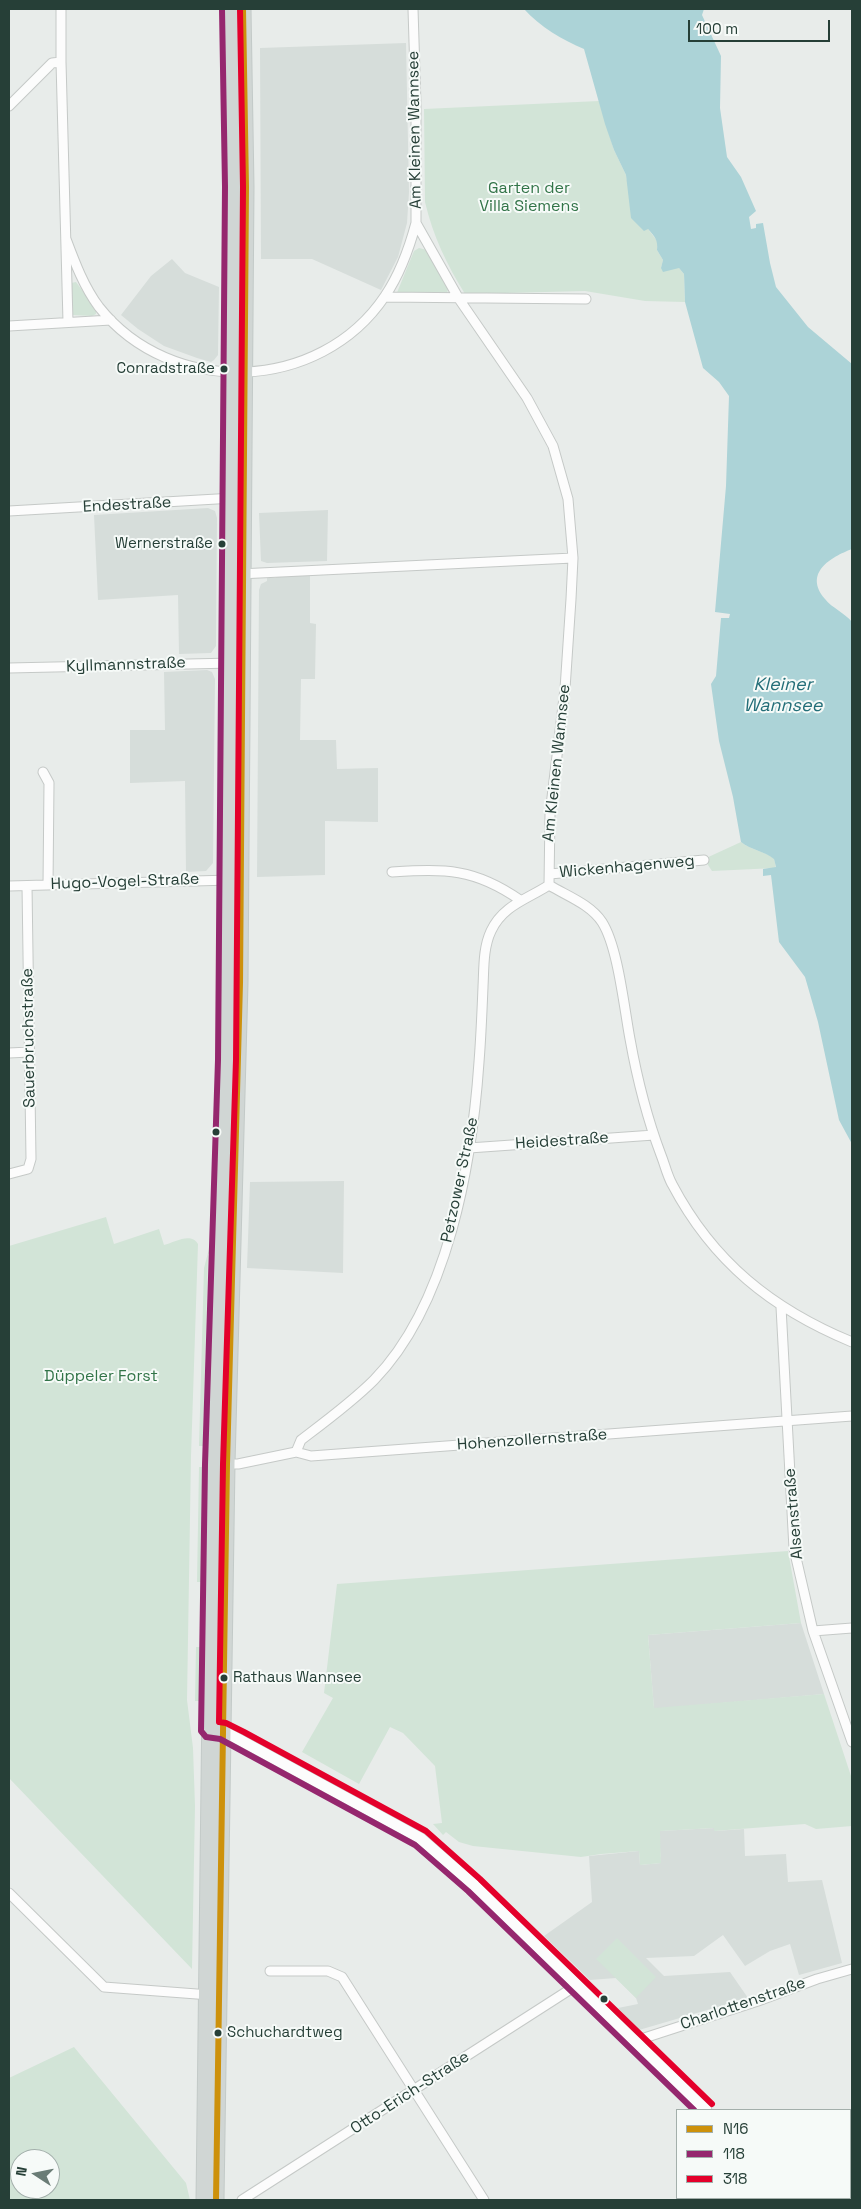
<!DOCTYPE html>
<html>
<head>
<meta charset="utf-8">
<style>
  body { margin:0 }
  #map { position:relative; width:861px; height:2209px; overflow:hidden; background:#e8ecea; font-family:"Space Grotesk",sans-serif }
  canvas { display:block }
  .frame { position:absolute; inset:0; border:10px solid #263f37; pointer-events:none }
  .legend { position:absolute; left:676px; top:2109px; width:175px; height:90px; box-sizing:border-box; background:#f6faf8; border:1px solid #a3afab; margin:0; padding:6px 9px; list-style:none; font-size:15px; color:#263f37 }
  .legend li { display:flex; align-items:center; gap:10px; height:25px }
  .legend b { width:25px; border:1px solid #a3afab }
  .north { position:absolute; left:10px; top:2149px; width:50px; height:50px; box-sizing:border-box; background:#f6faf8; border:1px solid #a3afab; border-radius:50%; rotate:281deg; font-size:14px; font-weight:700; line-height:20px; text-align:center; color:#263f37 }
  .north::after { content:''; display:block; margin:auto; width:18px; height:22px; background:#6a7c76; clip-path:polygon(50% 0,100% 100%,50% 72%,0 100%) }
  .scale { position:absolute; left:688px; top:20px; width:142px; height:22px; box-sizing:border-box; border:2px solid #263f37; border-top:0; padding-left:6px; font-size:15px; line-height:18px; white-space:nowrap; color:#263f37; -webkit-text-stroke:4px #f6faf8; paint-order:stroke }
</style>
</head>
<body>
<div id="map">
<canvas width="861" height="2209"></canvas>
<div class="frame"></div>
<ul class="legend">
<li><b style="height:6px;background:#cd910b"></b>N16</li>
<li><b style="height:6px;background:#95276e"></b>118</li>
<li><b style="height:6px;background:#e4002b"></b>318</li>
</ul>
<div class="north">N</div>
<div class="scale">100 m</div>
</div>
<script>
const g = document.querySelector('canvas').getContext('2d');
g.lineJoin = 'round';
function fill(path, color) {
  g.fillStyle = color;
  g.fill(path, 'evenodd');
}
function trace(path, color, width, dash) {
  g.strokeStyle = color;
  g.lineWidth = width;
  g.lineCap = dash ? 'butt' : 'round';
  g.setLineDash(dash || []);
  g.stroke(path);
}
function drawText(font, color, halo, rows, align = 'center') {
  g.font = font + ' "Space Grotesk",sans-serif';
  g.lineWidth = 4;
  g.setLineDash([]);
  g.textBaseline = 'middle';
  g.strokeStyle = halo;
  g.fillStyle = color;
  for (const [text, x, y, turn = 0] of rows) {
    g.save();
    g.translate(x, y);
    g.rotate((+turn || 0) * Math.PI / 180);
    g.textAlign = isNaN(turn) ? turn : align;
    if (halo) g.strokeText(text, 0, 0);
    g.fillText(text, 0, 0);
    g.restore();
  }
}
fill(new Path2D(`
  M406,43L409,192L407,223L398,257L381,290L312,259H261L260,48Z
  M172,259L185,273L219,287L218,355L214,360L211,362L197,358L164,346L138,329L121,315L151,276Z
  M208,508L215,511L217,518L216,646L211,653L179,654L178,595L98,600L94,515Z
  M328,510L327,561L267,563L261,561L259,513Z
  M276,576H310V623L316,624L315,679H301L300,740H336L337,769L378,768V822L325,821V875L257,877L259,590L261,584L267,581V578H276Z
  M207,670L212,672L215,679L213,863L206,871L186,872L185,781L130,783V730H165L164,672Z
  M344,1181L343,1273L247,1268L250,1182Z
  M801,1623L824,1694L654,1709L648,1635Z
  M714,1828V1831L744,1829L745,1856L786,1854L788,1882L822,1880L842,1963L799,1975L790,1944L770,1951L745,1966L723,1935L694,1956L646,1958L664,1976L730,1972L748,1998L639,2030L618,2008L638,2004L636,1998L616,1978L590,1980L544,1936L592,1902L589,1856L639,1851L640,1865L661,1863L659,1831Z`), '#d6ddda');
fill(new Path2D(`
  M599,101L614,150L626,175L629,191L648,229L658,242L657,250L663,260L661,268H679L684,274L685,302L645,301L585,291L465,294C447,265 433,236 425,202L424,109Z
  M419,248L427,250L448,289L447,294L396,295L414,251Z
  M76,282L96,309V314L92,316L72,315L71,283Z
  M741,842C751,850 764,851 774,858L776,868L712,871L704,859Z
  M106,1217L114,1244L159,1229L164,1245C175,1242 191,1232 198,1244L191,1456L187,1700L193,1748L195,1806L192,1969L9,1778V1246Z
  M213,1234L215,1236L216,1251L208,1254L203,1446H199L204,1268Z
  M199,1467H208V1470L202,1474L201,1557L208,1558L203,1582H197Z
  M788,1551L801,1623L648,1635L654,1708L824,1694L852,1779V1826L816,1829L805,1824L714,1831V1828L660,1831L661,1863L640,1865L639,1851L601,1854L581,1857L473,1846L459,1842L446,1832L443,1835L433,1824L442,1823L435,1766L403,1733L390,1727L359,1784L302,1752L333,1698L324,1693L337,1584Z
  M196,1647H203V1701H195Z
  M617,1938L656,1977L636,1998L596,1959Z
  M74,2047L186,2183L190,2200H9V2078ZM20,2159H50V2189H20Z`), '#d2e4d7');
fill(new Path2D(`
  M524,9H704L702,15L721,56L720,108L727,157L741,177L756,211L749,217L751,229L756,228V224L763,223L770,263L776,287L808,327L852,364V549C831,557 803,573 825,599C832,608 845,613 852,622V1144L839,1120L818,1022L805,977L779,942L771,875L763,876V869L776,867L774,859C764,851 751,850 741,842L733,797L719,741L711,684L716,676L721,618H729L730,614L715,612L726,486L729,396L719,382L703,368L685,302L684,274L679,268L663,272L661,268L663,260L657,250C658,240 655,237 648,229L644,231L631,218L626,175L614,150L605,124L584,49C563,40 540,27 524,9Z`), '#acd3d7');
const minor = new Path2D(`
  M61,9V62L68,322
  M413,9L416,105V223L459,299L527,398L553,446L568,499L573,558L571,599L565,689L550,814L549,885C567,896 590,904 602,922C618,947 624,1007 630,1039C637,1078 647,1118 661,1155C665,1165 667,1175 672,1184C713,1262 772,1309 852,1342
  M9,106L52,63L61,62
  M66,239C75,263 84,287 99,307C171,398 320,393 385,296C400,274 409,249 416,223
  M385,297L586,299
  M9,326L111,320
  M9,511L234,498
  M239,574L573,558
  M9,668L233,663
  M43,772L49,783L48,885
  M392,872C446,869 474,868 520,900
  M550,874L704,860
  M9,886L231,880
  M9,1053L30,1052
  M469,1148L654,1135
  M9,1174L28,1169L31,1159L27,886
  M781,1307L794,1549L813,1631L852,1742
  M296,1452L301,1440C326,1421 352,1402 374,1380C448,1304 472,1164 479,1062C481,1037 482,1012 483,987C484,968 483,948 491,931C503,905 528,899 549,885
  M223,1464H238L296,1452L311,1456L852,1416
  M813,1631L852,1628
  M9,1893L104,1987L210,1995
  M270,1971H328L342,1977L484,2200
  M635,2041L758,2001L817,1979L852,1969
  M242,2200L577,1985`);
const tertiary = new Path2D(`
  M217,1730L223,1731L240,1740L420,1838L474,1885L706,2110
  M796,2198L798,2200`);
const primary = new Path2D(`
  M204,2200L211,1618L227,1048L234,187L231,9
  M216,2200L227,1464L240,983L246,187L243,9`);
trace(minor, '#c5c9c7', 11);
trace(tertiary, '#c5c9c7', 13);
trace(primary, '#c3cac8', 17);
trace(minor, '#fcfcfc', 9);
trace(tertiary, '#fcfcfc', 11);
trace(primary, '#d0d6d4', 15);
trace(new Path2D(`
  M216,2200L227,1464L240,983L246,187L243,9`), '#cd910b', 6);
trace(new Path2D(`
  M222,9L225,187L218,1060L205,1464L201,1731L206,1737L220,1739L415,1845L468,1891L694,2110`), '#95276e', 6);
trace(new Path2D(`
  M240,9L243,187L236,1060L223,1464L219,1722L226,1723L244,1732L426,1831L480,1879L712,2104`), '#e4002b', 6);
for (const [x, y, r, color] of [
  [224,369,4.5,"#263f37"],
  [222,544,4.5,"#263f37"],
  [216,1132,4.5,"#263f37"],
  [224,1678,4.5,"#263f37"],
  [604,1999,4.5,"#263f37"],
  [218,2033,4.5,"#263f37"]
]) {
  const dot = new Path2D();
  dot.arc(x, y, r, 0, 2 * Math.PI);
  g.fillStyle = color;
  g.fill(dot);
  trace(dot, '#f6faf8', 2);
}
drawText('15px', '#263f37', '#f6faf8', [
  ["Conradstraße",215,369],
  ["Wernerstraße",213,544],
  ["Rathaus Wannsee",233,1678,"left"],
  ["Schuchardtweg",227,2033,"left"]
], 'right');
drawText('16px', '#263f37', '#f6faf8', [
  ["Am Kleinen Wannsee",415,130,-91],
  ["Endestraße",127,505,-3],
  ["Kyllmannstraße",126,665,-2],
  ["Am Kleinen Wannsee",557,763,-84],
  ["Wickenhagenweg",627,867,-5],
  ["Hugo-Vogel-Straße",125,882,-2],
  ["Sauerbruchstraße",29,1038,-91],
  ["Heidestraße",562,1141,-4],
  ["Petzower Straße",460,1180,-78],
  ["Hohenzollernstraße",532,1440,-4],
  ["Alsenstraße",794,1514,-95],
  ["Charlottenstraße",743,2004,-19],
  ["Otto-Erich-Straße",410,2093,-33]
]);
drawText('16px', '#327448', '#f6faf8', [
  ["Garten der",529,189],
  ["Villa Siemens",529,207],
  ["Düppeler Forst",101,1377]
]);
drawText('italic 18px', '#236e78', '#f6faf8', [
  ["Kleiner",783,685],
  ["Wannsee",783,706]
]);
</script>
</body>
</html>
